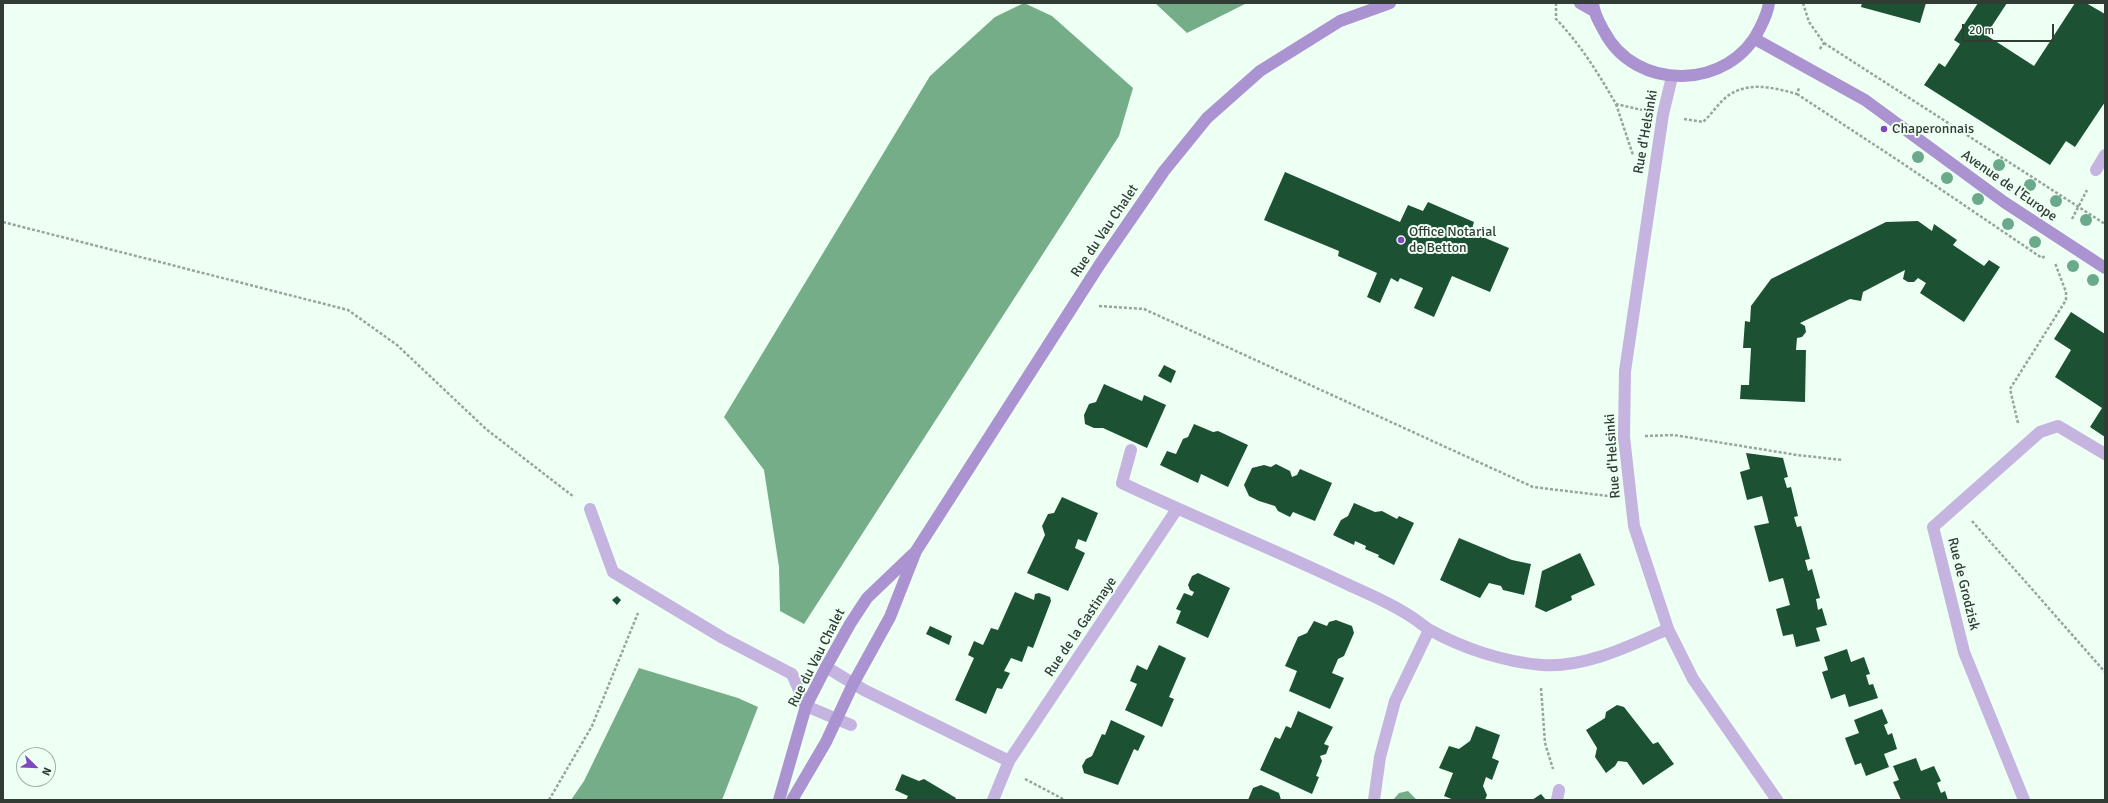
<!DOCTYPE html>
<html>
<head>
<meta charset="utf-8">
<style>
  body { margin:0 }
  #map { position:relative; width:2108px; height:803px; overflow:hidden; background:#eefff3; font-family:Signika,sans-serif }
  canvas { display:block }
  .frame { position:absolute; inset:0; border:4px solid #313c35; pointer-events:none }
  .north { position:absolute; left:16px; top:747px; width:40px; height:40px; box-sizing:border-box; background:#eefff3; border:1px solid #a2b1a7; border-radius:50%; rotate:113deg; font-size:11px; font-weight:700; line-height:16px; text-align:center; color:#313c35 }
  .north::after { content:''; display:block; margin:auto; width:14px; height:18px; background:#8048be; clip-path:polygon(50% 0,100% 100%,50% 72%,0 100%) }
  .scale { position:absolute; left:1962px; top:24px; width:92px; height:18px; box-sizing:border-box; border:2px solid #313c35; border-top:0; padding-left:5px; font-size:12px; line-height:14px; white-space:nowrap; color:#313c35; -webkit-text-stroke:3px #eefff3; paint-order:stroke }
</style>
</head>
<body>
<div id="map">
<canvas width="2108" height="803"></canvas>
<div class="frame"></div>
<div class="north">N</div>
<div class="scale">20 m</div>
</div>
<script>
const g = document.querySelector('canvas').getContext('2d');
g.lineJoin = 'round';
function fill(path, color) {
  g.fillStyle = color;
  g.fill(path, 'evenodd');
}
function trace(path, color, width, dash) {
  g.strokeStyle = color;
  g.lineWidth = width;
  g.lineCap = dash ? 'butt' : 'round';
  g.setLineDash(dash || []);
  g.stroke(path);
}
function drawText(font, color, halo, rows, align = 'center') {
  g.font = font + ' Signika,sans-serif';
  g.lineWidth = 4;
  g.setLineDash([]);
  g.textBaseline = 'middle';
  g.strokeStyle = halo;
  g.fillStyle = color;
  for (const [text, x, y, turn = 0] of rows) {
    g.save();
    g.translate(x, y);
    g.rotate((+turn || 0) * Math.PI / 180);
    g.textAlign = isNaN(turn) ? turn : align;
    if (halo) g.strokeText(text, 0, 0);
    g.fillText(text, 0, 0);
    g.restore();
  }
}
fill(new Path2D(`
  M1024,3L1052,16L1133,88L1119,136L804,624L780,611L779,567L764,470L724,417L930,76L995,17Z
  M1155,3H1247L1187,33Z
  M639,668L738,698L758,707L722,800H571L584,781Z
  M1408,791L1417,800H1393L1399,793Z`), '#76ad89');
fill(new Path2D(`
  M1862,3H1926L1920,23L1861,7Z
  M1978,3H2007L1986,35L2034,66L2075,3H2086L2105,14V102L2075,147L2066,141L2050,165L1924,85L1939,63L1945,67L1960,44L1954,40Z
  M1285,172L1400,222L1408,205L1423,211L1428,202L1474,222L1471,232L1509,248L1490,292L1452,276L1434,317L1414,308L1423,288L1400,278L1398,282L1391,278L1380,303L1367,297L1377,273L1338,256L1339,251L1264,220Z
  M1918,221L1932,231L1934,224L1957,240L1953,245L1984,266L1989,260L2000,267L1964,322L1920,293L1926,283L1918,278L1914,282H1908L1903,279L1905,270L1863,292L1861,301L1850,299L1800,323L1805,326L1806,332L1802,337L1797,338L1796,350H1806L1805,402L1740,399L1741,385H1749L1751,348H1743L1745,321L1750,322L1751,306L1771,279L1886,222Z
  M2071,312L2105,334V437L2090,427L2102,408L2055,377L2071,350L2054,339Z
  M1164,365L1176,371L1171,383L1158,376Z
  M1104,384L1142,401L1144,395L1166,405L1147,448L1103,428H1094L1085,424L1084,415L1089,404L1096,402Z
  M1194,424L1213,432L1218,431L1248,445L1228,487L1201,474L1198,483L1160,465L1167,451L1176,454L1183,439L1188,437Z
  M1746,453L1783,458L1788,477L1784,478L1787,488L1791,487L1798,516L1794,517L1797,527L1801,526L1810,559L1805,560L1808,571L1812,569L1820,598L1816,599L1818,610L1822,608L1827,625L1816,628L1820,641L1796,647L1793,634L1783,636L1776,609L1790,605L1783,578L1769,582L1754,526L1769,523L1762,496L1747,500L1740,472L1750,469Z
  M1276,464L1290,471L1292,477L1297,475L1300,469L1332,483L1315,521L1293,512L1290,517L1278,511L1275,506L1259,501L1249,496L1244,485L1252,468L1264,465L1271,467Z
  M1062,497L1098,513L1086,542L1078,539L1075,548L1085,553L1068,591L1027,573L1045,535L1042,526L1048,514L1054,513Z
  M1354,503L1375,512L1382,511L1397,519L1399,516L1414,523L1394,565L1378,557L1379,555L1365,549L1366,546L1355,541L1354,545L1333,535L1341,520L1348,516Z
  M1459,538L1512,560L1531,564L1524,595L1503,590L1501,586L1489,583L1480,598L1440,580Z
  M1580,553L1595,585L1571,596L1572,600L1546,612L1535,607L1542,571Z
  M1198,573L1230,588L1208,638L1176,623L1181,611L1176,609L1184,593L1192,596L1194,592L1190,590L1188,585L1192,576Z
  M1015,592L1034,600L1035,594L1039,593L1050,597L1051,601L1033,648L1028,646L1022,662L1011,658L1004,671L1010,673L1002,689L997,688L986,714L955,700L974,658L968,655L974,641L983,645L991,628L998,630Z
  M617,596L621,600L617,605L612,600Z
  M1336,620L1352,626L1354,633L1344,656L1338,659L1332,673L1344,678L1330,709L1289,691L1297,671L1285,666L1298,637L1307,633L1314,621L1327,626L1329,622Z
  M930,626L952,636L949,645L926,634Z
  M1159,645L1186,658L1169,697L1174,699L1162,727L1125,710L1137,684L1130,681L1137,665L1147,670Z
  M1847,649L1851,662L1864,657L1870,674L1866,675L1869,685L1873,684L1878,698L1849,707L1845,694L1831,699L1822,672L1828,670L1824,657Z
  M1617,705L1624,707L1653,744L1658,742L1674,764L1643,785L1627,762L1618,761L1615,766L1606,773L1595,757L1597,748L1586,730L1605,718L1606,712Z
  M1882,709L1888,723L1884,725L1888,735L1892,733L1897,749L1884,754L1889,767L1866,776L1861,763L1855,765L1845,738L1859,733L1854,720Z
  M1298,711L1333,727L1324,744L1329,746L1326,754L1320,756L1322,761L1316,776L1319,777L1312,794L1260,770L1275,737L1280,739L1286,726L1291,728Z
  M1111,720L1145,736L1138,751L1134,749L1118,785L1084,773L1082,766L1086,759L1092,756L1102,734L1105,735Z
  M1476,726L1500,735L1492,758L1499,761L1492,780L1486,777L1483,786L1487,795L1485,800H1454L1444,796L1453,773L1439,768L1449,746L1459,749L1470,741Z
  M1916,758L1921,771L1934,766L1941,781L1937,783L1941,793L1945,791L1948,800H1901L1893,782L1899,780L1893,766Z
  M902,774L919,781L924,779L956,798L955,800H906L908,796L895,790Z
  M1261,785L1279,793L1281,800H1248L1253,788Z
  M1541,794L1546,800H1532Z`), '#1c5233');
trace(new Path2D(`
  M1556,3V19C1581,45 1598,73 1616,104L1642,110
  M1803,3L1809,22L1824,43L1819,50
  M1824,43L2105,224
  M1797,94L1902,163L2042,258L2045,256
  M1616,104L1633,155
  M1684,119L1703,122C1712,114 1719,102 1729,95C1750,81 1775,88 1797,94L1799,88
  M2072,219L2087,190
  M3,222L348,310L397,345L486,429L574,497
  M1099,306L1144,309L1533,487L1608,496
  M2018,423L2010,389L2066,300V292L2055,263
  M1645,436L1674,435L1797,455L1843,460
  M1972,521L2105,672
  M1541,688L1545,743L1553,769
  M1025,779L1065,800
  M549,800L592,726L638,613`), '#97a59b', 2.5, [3, 2]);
trace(new Path2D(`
  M590,509L613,572L723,638L792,674L806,706L851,725`), '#c5b4df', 12);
trace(new Path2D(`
  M1672,77L1663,114L1625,371L1624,437L1634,526L1668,629L1693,679L1777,800
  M2096,170L2105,155
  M1131,450L1122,483C1198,519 1276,550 1351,586C1371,595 1392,604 1410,616C1417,620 1423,626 1430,630C1462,648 1504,662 1542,665C1586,668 1629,646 1668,629
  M826,667L864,690L1009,761
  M993,800L1009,761L1177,509
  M1374,800L1380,757L1395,701L1429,630
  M1557,800L1559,790
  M2024,800L1964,652L1933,527L2040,432L2058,426L2105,454`), '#c5b4df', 12);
trace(new Path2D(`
  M1580,3L1594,11
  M1593,3C1594,14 1599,22 1604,31C1635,92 1730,91 1760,28C1764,20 1768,12 1769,3
  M1755,39L1865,100L2004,202L2105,268
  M779,800L806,706L826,667L850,624L867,598L913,554
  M792,800L826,742L853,684L890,617L916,551L1100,264L1164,171L1207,118L1260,71L1340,21L1390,3`), '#ab92d0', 12);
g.fillStyle = '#6ba98b';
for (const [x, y] of [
  [1918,157],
  [1999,165],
  [1947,178],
  [2030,185],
  [1978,199],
  [2056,201],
  [2086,220],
  [2008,224],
  [2035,242],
  [2073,266],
  [2093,280]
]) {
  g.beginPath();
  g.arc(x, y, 6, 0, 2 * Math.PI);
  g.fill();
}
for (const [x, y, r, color] of [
  [1884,129,4,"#8048be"],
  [1401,240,4,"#8048be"]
]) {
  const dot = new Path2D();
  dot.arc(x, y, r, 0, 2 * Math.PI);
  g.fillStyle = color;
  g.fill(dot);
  trace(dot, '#eefff3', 1.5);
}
drawText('14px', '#313c35', '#eefff3', [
  ["Chaperonnais",1892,129],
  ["Office Notarial",1409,232],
  ["de Betton",1409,248]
], 'left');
drawText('14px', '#313c35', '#eefff3', [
  ["Rue d'Helsinki",1646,132,-80],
  ["Avenue de l'Europe",2009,186,35],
  ["Rue du Vau Chalet",1105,231,-56],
  ["Rue d'Helsinki",1613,456,-94],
  ["Rue de Grodzisk",1963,584,76],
  ["Rue de la Gastinaye",1081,627,-56],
  ["Rue du Vau Chalet",817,658,-63]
]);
</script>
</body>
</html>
